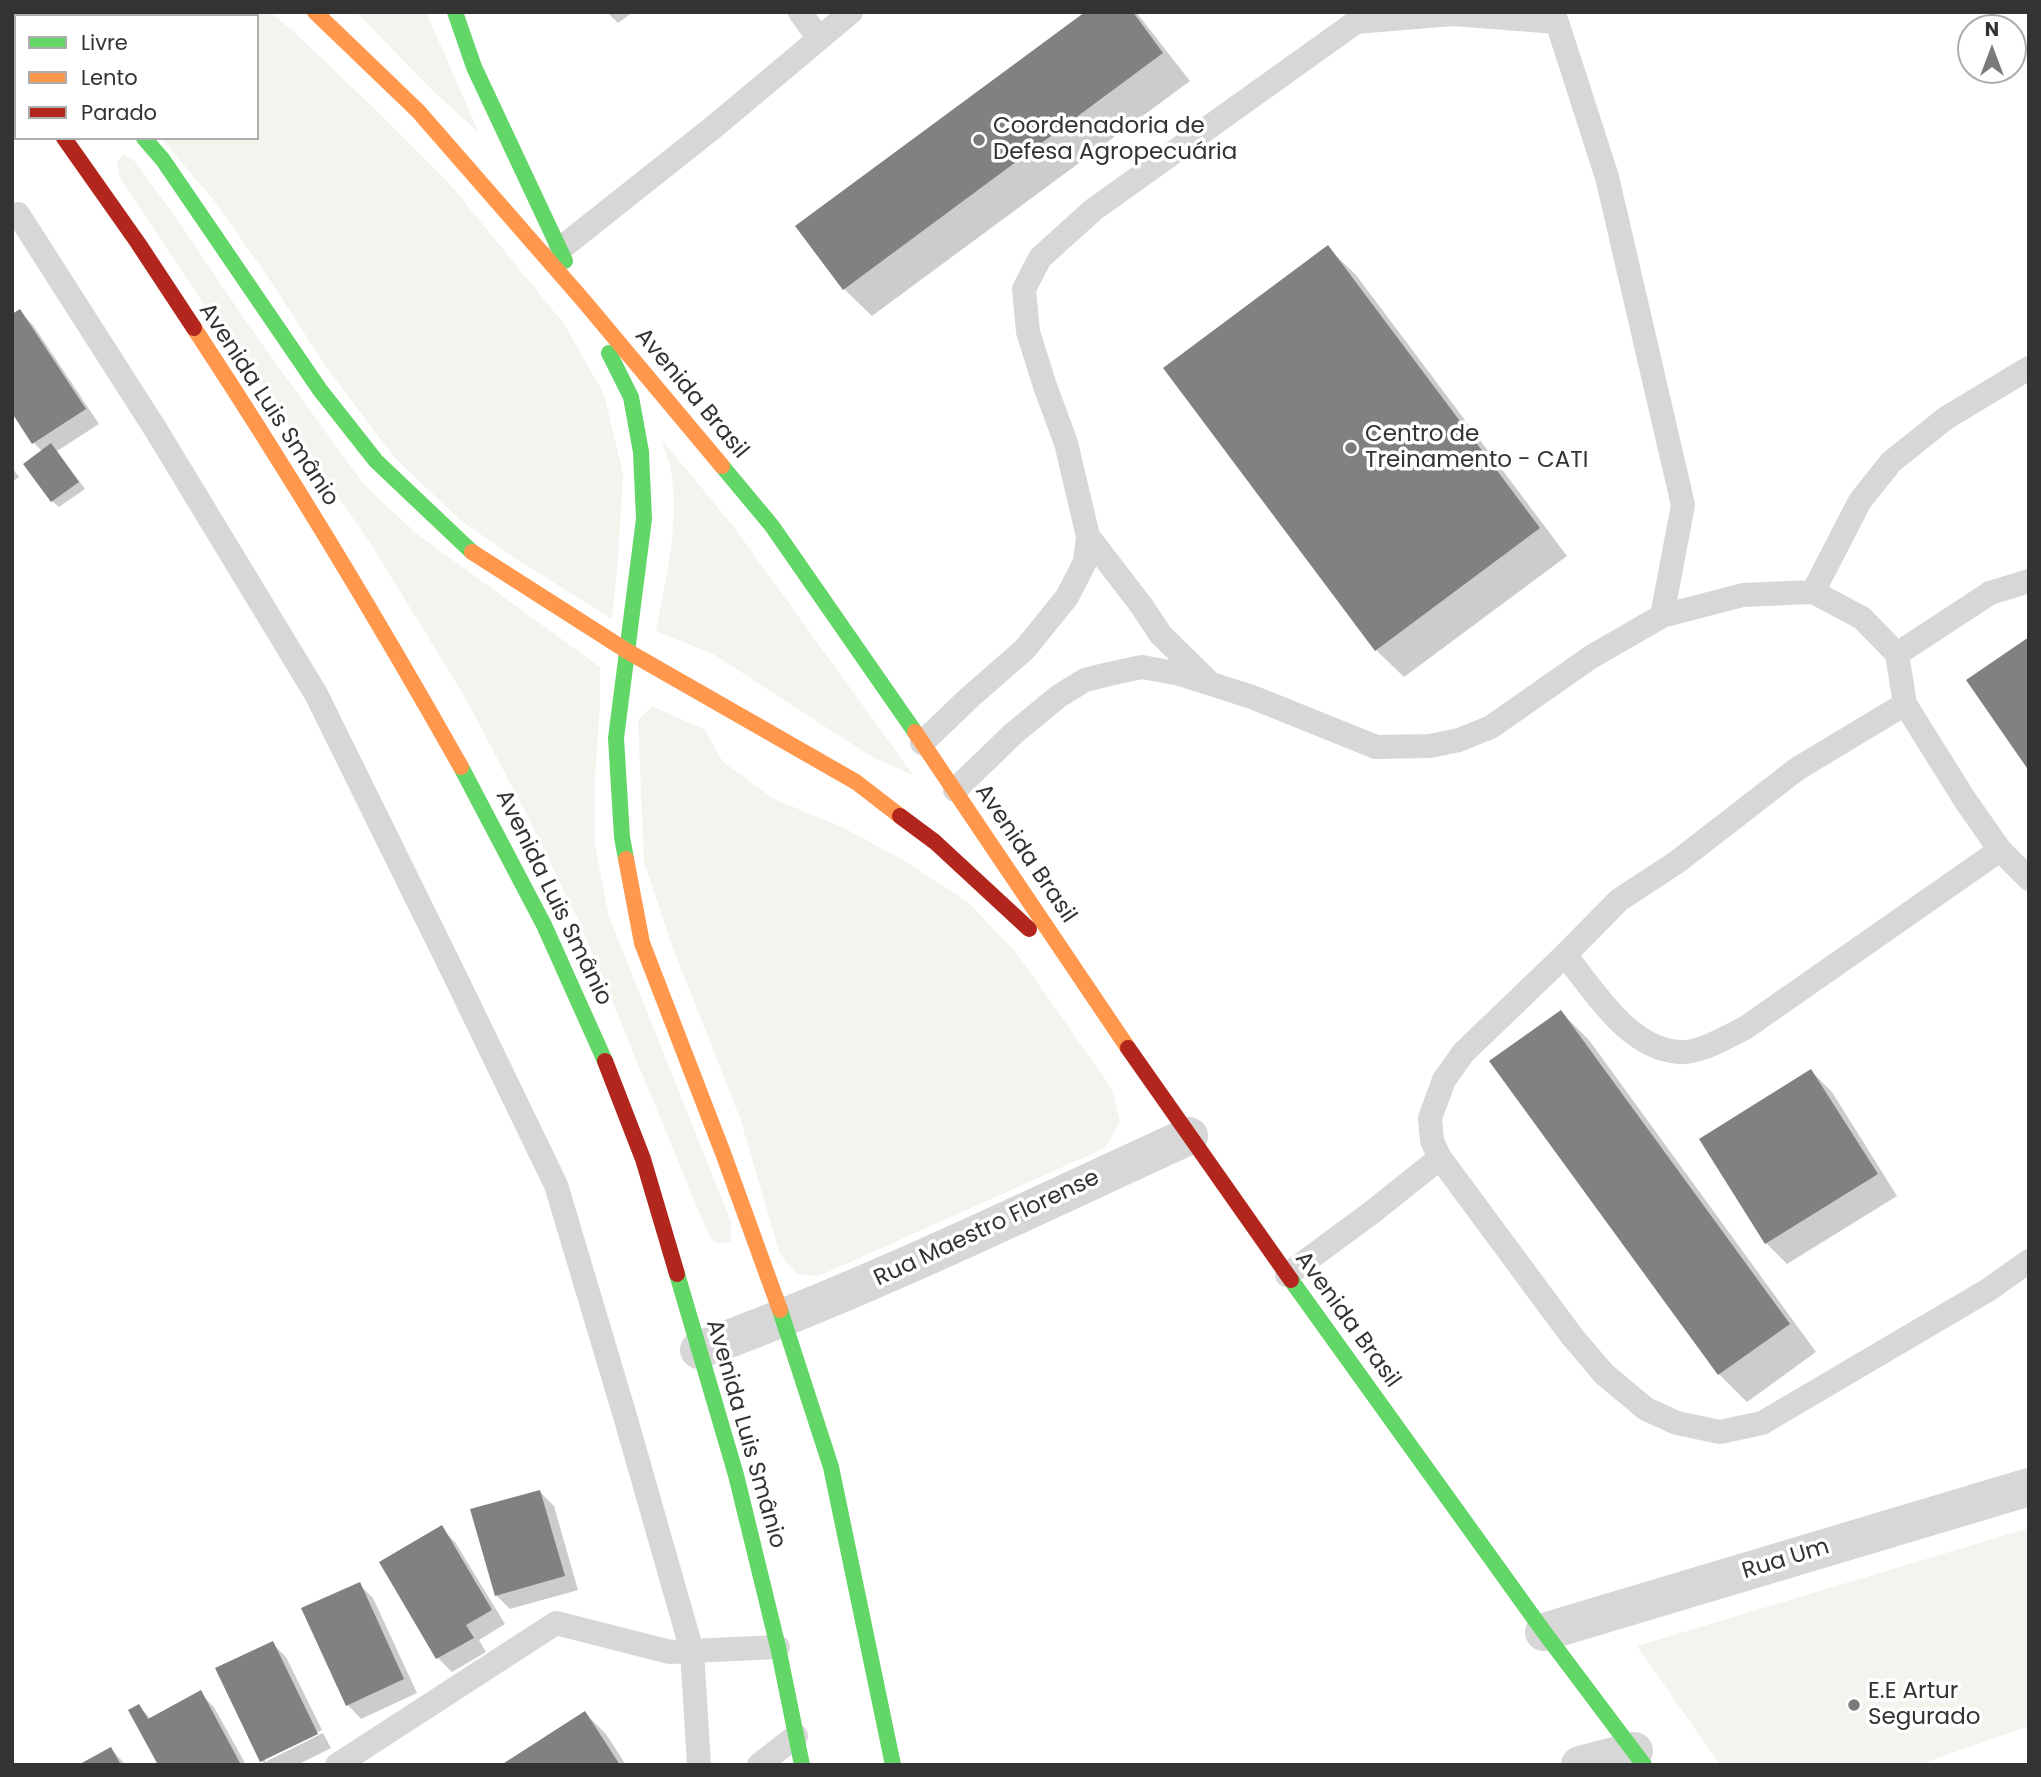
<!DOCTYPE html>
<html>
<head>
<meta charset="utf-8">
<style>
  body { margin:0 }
  #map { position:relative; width:2041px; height:1777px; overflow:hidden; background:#fff; font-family:Poppins,sans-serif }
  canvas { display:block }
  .frame { position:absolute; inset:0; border:14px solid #333; pointer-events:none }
  .legend { position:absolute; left:14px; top:14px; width:245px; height:126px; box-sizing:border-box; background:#fff; border:2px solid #adadad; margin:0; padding:9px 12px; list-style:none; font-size:21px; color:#333 }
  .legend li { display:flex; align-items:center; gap:14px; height:35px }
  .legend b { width:35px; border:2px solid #adadad }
  .north { position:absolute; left:1957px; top:14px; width:70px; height:70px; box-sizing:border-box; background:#fff; border:2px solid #adadad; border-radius:50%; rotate:0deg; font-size:19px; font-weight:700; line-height:28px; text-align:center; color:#333 }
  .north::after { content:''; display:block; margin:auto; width:24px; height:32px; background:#7a7a7a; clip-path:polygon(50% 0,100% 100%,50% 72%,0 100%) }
</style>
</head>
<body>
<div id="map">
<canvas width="2041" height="1777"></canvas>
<div class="frame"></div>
<ul class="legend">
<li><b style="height:9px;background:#63d668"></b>Livre</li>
<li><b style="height:9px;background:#ff974d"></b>Lento</li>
<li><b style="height:9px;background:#b3261e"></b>Parado</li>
</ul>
<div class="north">N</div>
</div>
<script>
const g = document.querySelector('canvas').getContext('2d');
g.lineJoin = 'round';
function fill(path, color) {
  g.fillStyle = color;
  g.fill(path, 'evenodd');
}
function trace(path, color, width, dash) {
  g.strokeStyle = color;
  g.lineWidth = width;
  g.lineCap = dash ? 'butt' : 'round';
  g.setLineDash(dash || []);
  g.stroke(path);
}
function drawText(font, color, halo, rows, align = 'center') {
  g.font = font + ' Poppins,sans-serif';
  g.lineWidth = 7;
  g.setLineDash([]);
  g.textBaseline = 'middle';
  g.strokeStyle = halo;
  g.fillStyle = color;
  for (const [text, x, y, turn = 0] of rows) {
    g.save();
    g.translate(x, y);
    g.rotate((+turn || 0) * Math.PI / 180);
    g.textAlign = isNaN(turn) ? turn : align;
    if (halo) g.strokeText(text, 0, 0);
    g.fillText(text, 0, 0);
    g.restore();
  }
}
fill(new Path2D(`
  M165,12H270L295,33L377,111L449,183L564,324L604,394L623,474L618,559L612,619L513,557L460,520L396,459L328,370L272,283L216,203L161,138H257V16H157Z
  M356,12H426L479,133L432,90Z
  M123,154L134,160L179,222L249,326L364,485L417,534L600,667V705L595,777V844L609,917L731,1222V1242L719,1244L709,1236L581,926L528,817L466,699L369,541L221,330L120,178L117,163Z
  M662,440L733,526L913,775L872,757L713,654L656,631C666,578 681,520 670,466C668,457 664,448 662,440Z
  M652,706L705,730L723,762L774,799L842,827L903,860L968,902L1018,955L1112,1089L1120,1122L1105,1148L819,1276L797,1274L780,1254L740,1118L674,951L644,862L638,720Z
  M2029,1528V1726L1918,1765H1720L1637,1646Z`), '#f1f5ed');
fill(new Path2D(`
  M607,12H633L618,23Z
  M1088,12H1136L1190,81L872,316L844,289Z
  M1328,248L1356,275L1567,556L1404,677L1376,650Z
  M19,311L33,325L99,424L57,451L85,489L59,507L52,501L43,452L34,443L12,410Z
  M12,467L19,477L12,482Z
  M1561,1012L1589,1040L1816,1352L1747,1402L1719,1374Z
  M1811,1071L1832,1092L1897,1196L1787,1264L1766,1243Z
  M540,1492L554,1506L578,1590L510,1609L496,1595Z
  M441,1528L455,1542L505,1624L479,1640L486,1652L452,1672L438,1658Z
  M359,1584L373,1598L417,1693L361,1719L347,1704Z
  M272,1643L286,1657L322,1730L265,1758V1762L323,1733L331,1748L297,1765H265L262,1761Z
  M200,1693L214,1707L246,1765H160L139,1706L151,1719Z
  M585,1713L606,1734L626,1765H505Z
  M111,1749L126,1765H81Z`), '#0003');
fill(new Path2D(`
  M1085,12H1133L1163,53L843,290L795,226Z
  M1328,245L1540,528L1375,651L1163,368Z
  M20,309L86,409L32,444L12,413V314Z
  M51,443L79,482L51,502L23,464Z
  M2029,637V771L1966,680Z
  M1561,1010L1790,1324L1718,1375L1489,1061Z
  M1811,1069L1878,1174L1765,1244L1699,1139Z
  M540,1490L565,1576L495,1596L470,1509Z
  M442,1525L492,1610L466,1625L474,1638L436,1659L379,1562Z
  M360,1582L404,1679L346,1706L301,1608Z
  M273,1641L318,1734L260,1762L215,1668Z
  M201,1690L241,1765H158L128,1710L139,1704L148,1719Z
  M585,1711L620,1765H501Z
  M111,1747L121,1765H78Z`), '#818181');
trace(new Path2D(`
  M12,121L16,125`), '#d6d6d6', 4.5, [3.5, 3.5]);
trace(new Path2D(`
  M800,12L819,39
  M12,218L18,214L156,430L316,694L454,974L556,1185L625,1416L692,1651L699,1765
  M560,249L715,126L851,12
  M1088,536L1141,605L1161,635L1208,681
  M1813,592L1860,501L1891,462L1946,418L2029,368
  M1897,654L1990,593L2029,581
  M922,743L970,697L1025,649L1067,597L1085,562L1088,536L1066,443L1045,386L1028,332L1024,289L1040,258L1093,210L1356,22L1453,14L1557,22L1607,177L1683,505L1662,616
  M955,790L1014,733L1059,696L1085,680L1109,674L1142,667L1180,674L1252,697L1376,747L1430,746L1459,740L1491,727L1591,657L1662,616L1743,595L1813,592L1862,618L1897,654L1905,704L1797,769L1677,862L1619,900L1565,955L1463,1053L1444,1080L1430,1118L1432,1141L1440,1158L1571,1335L1604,1374L1646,1409L1677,1423L1720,1432L1762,1423L1988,1290L2029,1261
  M2000,850L2029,879
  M1565,955C1594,990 1628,1049 1679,1052C1699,1054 1727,1037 1745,1028L2000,850L1965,800L1905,704
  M1287,1275L1371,1213L1440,1158
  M337,1765L556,1623L670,1652L778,1647
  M759,1765L796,1736`), '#d7d7d7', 24);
trace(new Path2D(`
  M699,1350C866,1289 1027,1210 1189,1136
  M1544,1632L2029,1487
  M1580,1765L1634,1751`), '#d7d7d7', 38);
trace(new Path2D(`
  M35,12L43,14L80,12
  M455,12L474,67L565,261
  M144,138L163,160L320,390L376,461L472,552
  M609,353L631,397L641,452L644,519L616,738L622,837L626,859
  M722,466L772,526L915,732
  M461,767L544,925L605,1061
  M677,1274L736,1475L778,1647L802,1765
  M1291,1280L1544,1632L1644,1765
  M780,1310L831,1467L893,1765`), '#63d668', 16);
trace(new Path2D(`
  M315,12L418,111L583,300L722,466
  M12,65L16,70
  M194,328C288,471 377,618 461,767
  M472,552L627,651L856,782L900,816
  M915,732L1128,1048
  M626,859L642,943L723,1153L780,1310`), '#ff974d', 16);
trace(new Path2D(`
  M64,138L138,243L194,328
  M900,816L935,842L1029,929
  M1128,1048L1291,1280
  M605,1061L643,1159L677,1274`), '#b3261e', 16);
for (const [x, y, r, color] of [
  [979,140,7,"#7a7a7a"],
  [1351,448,7,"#7a7a7a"],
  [1854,1705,7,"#7a7a7a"]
]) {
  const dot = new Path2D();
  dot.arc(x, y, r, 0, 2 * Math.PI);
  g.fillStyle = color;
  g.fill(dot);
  trace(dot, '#fff', 2.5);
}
drawText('23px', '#333', '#fff', [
  ["Coordenadoria de",993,127],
  ["Defesa Agropecuária",993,153],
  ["Centro de",1365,435],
  ["Treinamento - CATI",1365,461],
  ["E.E Artur",1868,1692],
  ["Segurado",1868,1718]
], 'left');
drawText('23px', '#333', '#fff', [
  ["Avenida Brasil",691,394,50],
  ["Avenida Luis Smânio",268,405,57],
  ["Avenida Brasil",1025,854,56],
  ["Avenida Luis Smânio",553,898,64],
  ["Rua Maestro Florense",987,1229,-25],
  ["Avenida Brasil",1347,1320,54],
  ["Avenida Luis Smânio",745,1434,74],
  ["Rua Um",1786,1560,-17]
]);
</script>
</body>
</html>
